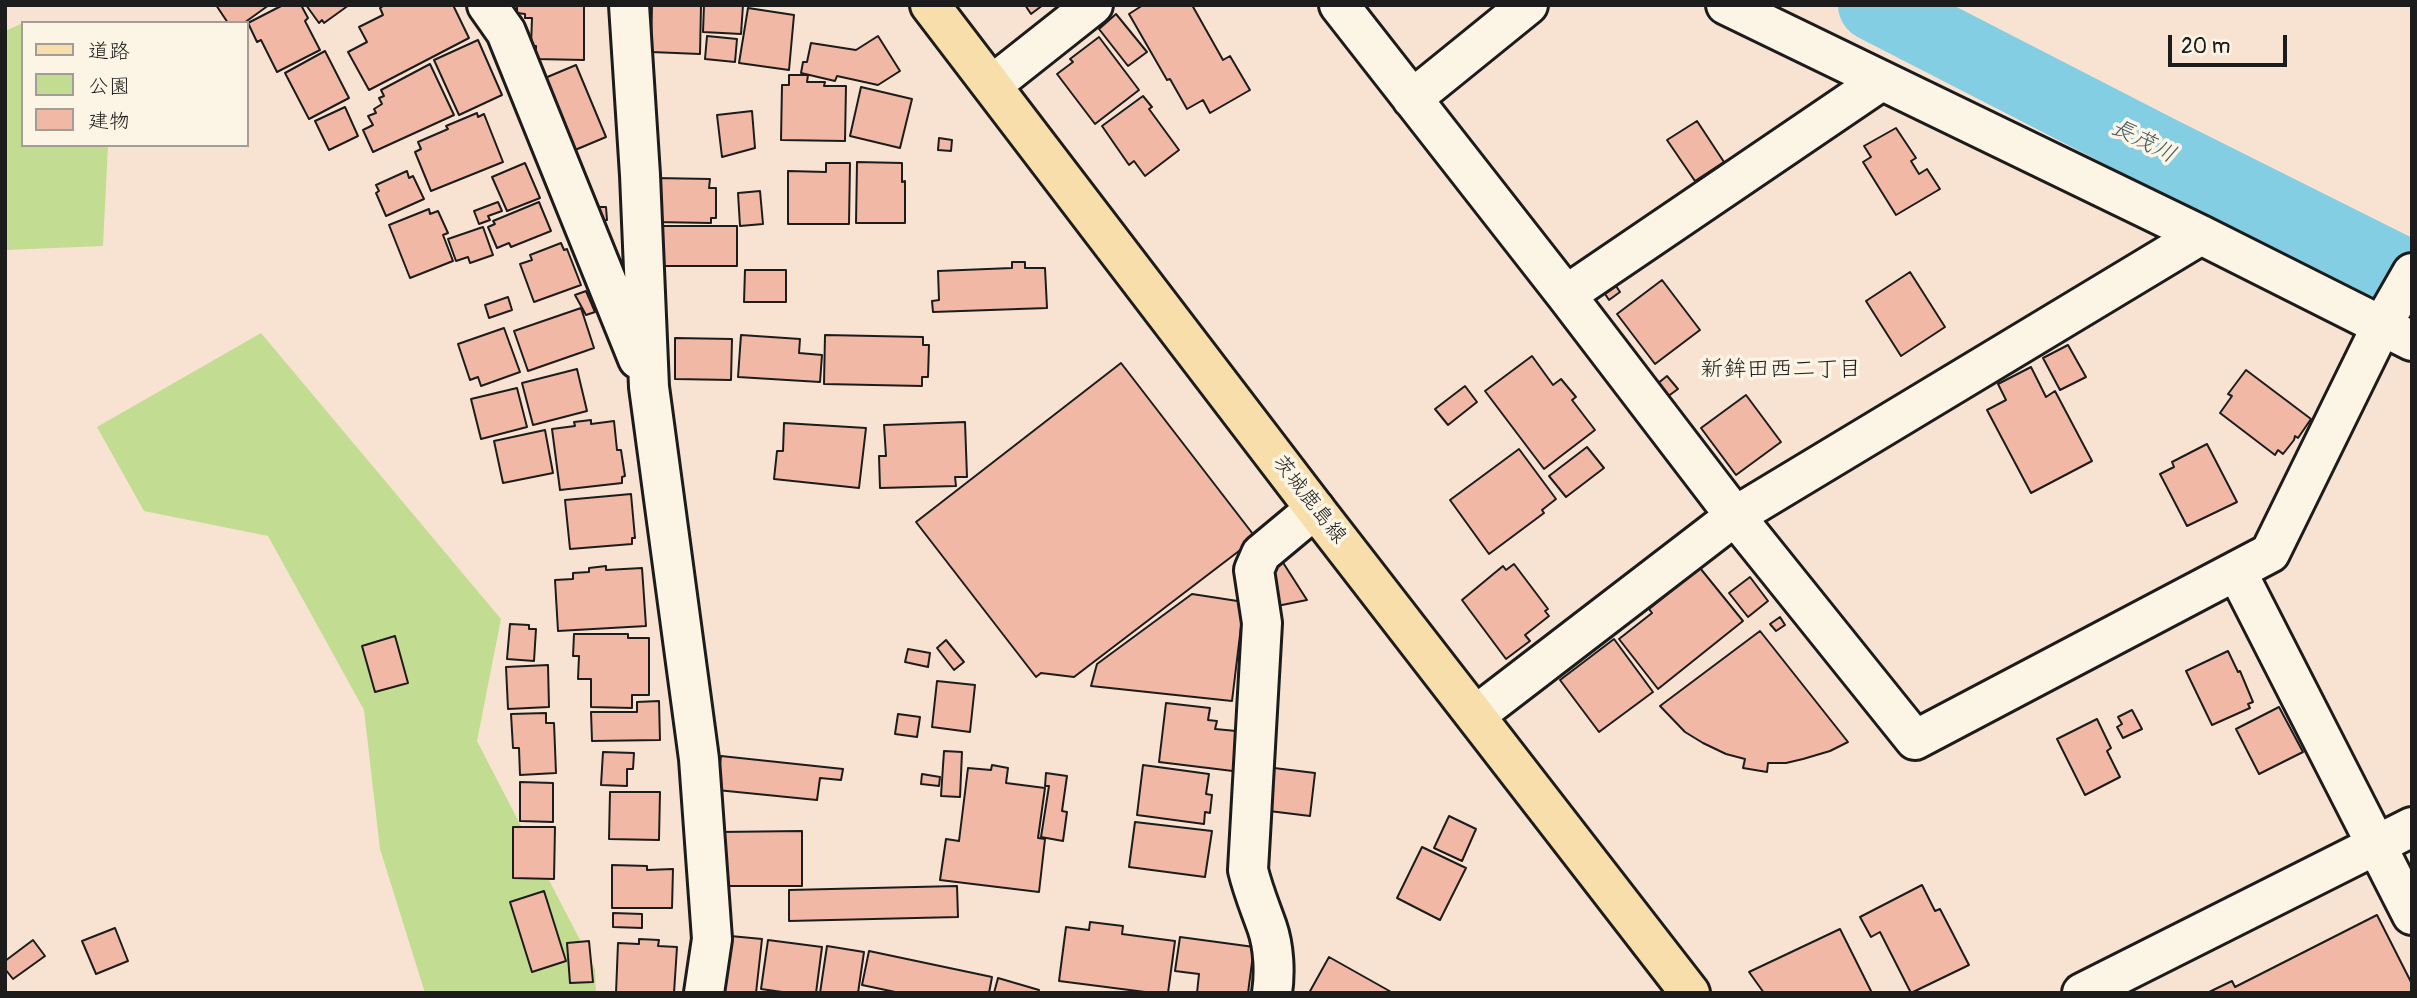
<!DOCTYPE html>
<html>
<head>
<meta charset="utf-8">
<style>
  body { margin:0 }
  #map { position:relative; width:2417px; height:998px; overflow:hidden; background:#f8e3d2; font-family:Pangolin,"Klee One",sans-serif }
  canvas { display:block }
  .frame { position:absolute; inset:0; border:7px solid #1c1c1c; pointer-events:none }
  .legend { position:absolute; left:21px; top:21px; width:228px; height:126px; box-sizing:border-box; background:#fcf5e5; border:2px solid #a29e95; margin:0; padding:9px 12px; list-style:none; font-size:21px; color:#1c1c1c }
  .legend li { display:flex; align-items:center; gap:14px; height:35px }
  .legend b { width:35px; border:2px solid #a29e95 }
  .scale { position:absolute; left:2168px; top:35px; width:119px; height:32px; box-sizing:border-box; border:4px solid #1c1c1c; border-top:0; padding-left:9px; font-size:21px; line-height:24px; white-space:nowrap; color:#1c1c1c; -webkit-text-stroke:5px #fcf5e5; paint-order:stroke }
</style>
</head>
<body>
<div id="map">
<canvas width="2417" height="998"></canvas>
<div class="frame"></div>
<ul class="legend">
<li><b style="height:9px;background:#f8deab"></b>道路</li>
<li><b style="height:19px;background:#c2dc92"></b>公園</li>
<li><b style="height:19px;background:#f0b8a5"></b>建物</li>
</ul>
<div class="scale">20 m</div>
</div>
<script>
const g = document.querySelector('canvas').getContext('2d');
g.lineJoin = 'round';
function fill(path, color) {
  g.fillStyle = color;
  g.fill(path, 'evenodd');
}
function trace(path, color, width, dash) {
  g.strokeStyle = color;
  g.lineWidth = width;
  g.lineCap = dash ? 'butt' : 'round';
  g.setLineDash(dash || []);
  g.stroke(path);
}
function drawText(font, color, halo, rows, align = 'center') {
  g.font = font + ' Pangolin,"Klee One",sans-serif';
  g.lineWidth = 7;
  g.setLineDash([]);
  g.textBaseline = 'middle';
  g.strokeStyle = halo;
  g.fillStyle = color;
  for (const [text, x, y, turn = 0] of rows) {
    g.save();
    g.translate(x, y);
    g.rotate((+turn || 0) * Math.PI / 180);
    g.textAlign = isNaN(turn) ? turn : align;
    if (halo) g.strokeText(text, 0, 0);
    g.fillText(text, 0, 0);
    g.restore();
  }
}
fill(new Path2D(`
  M23,23V145H108L103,246L5,250V31Z
  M261,333L501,619L477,741L595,969L596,993H425L380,849L364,710L268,536L144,511L97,427Z`), '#c2dc92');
trace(new Path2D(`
  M1874,5L2162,153L2412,278`), '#83cee3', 72);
const building = new Path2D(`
  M216,5H269L244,23H228Z
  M283,5H301L308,18L305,21L320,50L277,72L261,40L257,42L248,23Z
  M306,5H349L324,23L322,20L319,23Z
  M385,5H453L469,38L369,90L348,52L367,42L359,27L383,15L380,8Z
  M517,5H584V60L536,59V46H531L532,18H525V14L517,13Z
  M652,5H701L700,54L651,52Z
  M704,5H743L741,34L703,32Z
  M1025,5H1043L1031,14Z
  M1143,5H1192L1223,60L1230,56L1250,90L1210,113L1203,100L1187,109L1170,79L1167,80L1129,14Z
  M748,8L794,15L789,70L739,63Z
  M1116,14L1147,52L1128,66L1099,29Z
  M707,36L737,39L735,62L705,59Z
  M878,36L900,71L878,85L837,76L835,81L801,73L803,62H807L811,43L856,50Z
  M1099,37L1139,90L1095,124L1057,74L1073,62L1070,59Z
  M478,40L502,95L459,115L434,60Z
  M325,51L349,98L309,119L285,73Z
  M430,64L454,115L373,152L363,130L373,125L368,116L376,113L374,109L382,104L379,98L384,96L381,90Z
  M576,65L606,137L575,150L545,78Z
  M789,75H808L807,82H825L824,86H846L845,141L781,140L782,85H789Z
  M861,87L912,99L900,148L850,136Z
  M1143,96L1152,107L1149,109L1179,150L1145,176L1134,161L1129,165L1102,126Z
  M345,107L358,136L329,150L315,121Z
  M752,111L755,148L722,157L717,115Z
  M477,113L478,117L484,114L503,162L431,191L415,152L421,149L418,142L448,129L446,126Z
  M1697,121L1724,162L1695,181L1667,140Z
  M1896,128L1916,158L1911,161L1919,174L1927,169L1940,189L1896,215L1863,162L1871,157L1864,146Z
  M939,138L952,140L951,151L938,150Z
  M857,162L902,163V182L905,181V223H856Z
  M525,163L540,198L507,211L492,177Z
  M826,163H850L849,224H788V171L826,172Z
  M407,171L409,178L413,176L424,199L386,216L376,193L379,191L376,185Z
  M656,178L710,179L709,188H716V218H711V223L655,222Z
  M760,191L763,224L740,226L738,193Z
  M498,202L502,211L488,216L490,220L479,224L474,211Z
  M539,202L551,231L511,247L509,243L497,248L488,227L495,224L493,221Z
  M596,207H606L607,220L596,221Z
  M429,209L430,214L438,211L448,233L443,235L453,261L410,278L389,225Z
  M656,226H737V266H656Z
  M483,227L493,255L470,263L468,257L456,261L448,239Z
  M561,243L564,250L567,249L581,285L534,302L520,264L532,260L530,255Z
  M1012,262H1025V268H1045L1047,308L933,312L932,301L939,300L938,271L1012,268Z
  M745,270H786V302H744Z
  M1910,272L1945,327L1901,356L1866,301Z
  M1662,280L1700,330L1655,364L1617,314Z
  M1616,286L1620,292L1609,300L1605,294Z
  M586,291L595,312L586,315L575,295Z
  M508,297L512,310L489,318L485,305Z
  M581,308L594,348L528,371L514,331Z
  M504,328L520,372L481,386L478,377L470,380L458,344Z
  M741,335L800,339L799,353L822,355L820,382L738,377Z
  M825,335L923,337V345H929L928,377H922V386L824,384Z
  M675,338L732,339L731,380L675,379Z
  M2068,345L2086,377L2060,390L2043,358Z
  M1532,356L1553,385L1561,379L1576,397L1572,400L1595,430L1544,469L1485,391Z
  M1121,363L1256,538L1074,677L1041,673L1036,677L916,522Z
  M2031,367L2046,397L2055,391L2092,461L2031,493L1987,410L2006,400L1998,384Z
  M577,369L587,411L533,425L522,383Z
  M2246,370L2311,419L2298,438L2295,436L2294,440L2283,454L2278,450L2275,455L2220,413L2232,396L2228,394Z
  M1667,376L1678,389L1667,397L1657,384Z
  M1465,386L1477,402L1448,425L1435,409Z
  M517,388L527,427L481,439L471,399Z
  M1746,395L1781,442L1736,475L1701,428Z
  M591,420V424L614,421L617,450H621L625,476L622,477V483L560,490L552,429L575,426L574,422Z
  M965,422L967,477H955L956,486L880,488L879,456H886L884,425Z
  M784,423L866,428L859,488L774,479L777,451H783Z
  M545,430L553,473L503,483L494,441Z
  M2207,444L2237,502L2187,526L2160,474L2174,467L2172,462Z
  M1587,447L1604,468L1566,497L1549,476Z
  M1519,449L1556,499L1542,510L1544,513L1489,554L1450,500Z
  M631,494L635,538H632V544L570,549L565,500Z
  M1282,561L1307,600L1272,607L1264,570Z
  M1514,564L1548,609L1545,611L1549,616L1525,635L1530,641L1506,659L1462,600L1503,566L1506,570Z
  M606,566V570L642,568L646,626L558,631L555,580L573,579V573L589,572V568Z
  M1700,568L1743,621L1658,689L1619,639L1652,613L1649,609Z
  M1750,577L1768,601L1748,617L1729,593Z
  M1192,594L1244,602L1232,701L1091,686L1097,664Z
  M1780,617L1785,625L1776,631L1770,624Z
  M510,624L529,625V629H536L534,661L507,659Z
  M1760,631L1848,742L1830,751L1803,759L1786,763H1768L1767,772L1743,768L1745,759L1726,754L1703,743L1685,732L1660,706Z
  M574,634H628V638H649V695H632V708L591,707V679H578L579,656H573Z
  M395,636L408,683L375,692L362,646Z
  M1614,639L1653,692L1599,732L1560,680Z
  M946,640L964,662L954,670L937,648Z
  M908,649L930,653L928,667L905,662Z
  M2228,651L2238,672L2240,671L2253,702L2248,704L2250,708L2212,725L2186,671Z
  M548,665L549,707L508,709L506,667Z
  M937,681L975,685L970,732L932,727Z
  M659,701L660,740L592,741L591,712H637V702Z
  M1166,703L1210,708L1208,720L1217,721L1215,729L1247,732L1241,772L1159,762Z
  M2279,707L2303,752L2259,774L2236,729Z
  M2132,710L2142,729L2123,738L2117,727L2122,724L2118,717Z
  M546,713V723H554L556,773L520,775L519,748H513L511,714Z
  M898,714L920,717L917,737L895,734Z
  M2097,719L2111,748L2107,751L2120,777L2085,795L2057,739Z
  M944,751L962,752L960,797L941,796Z
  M603,752L634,753L633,769H627V786L601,785Z
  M721,756L843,769L841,780L820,778L817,800L717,790Z
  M992,765L1008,768L1006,783L1045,788L1038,838L1045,839L1039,892L940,880L946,839L959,841L968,768L991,770Z
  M1143,765L1209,774L1206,794L1212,795L1210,813L1205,812L1204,824L1137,815Z
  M1274,768L1315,773L1310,816L1269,811Z
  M1046,773L1067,776L1062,811L1067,812L1063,841L1041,837L1049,786H1045Z
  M922,774L940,777L939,786L921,784Z
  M520,782L553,783V822L520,821Z
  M610,792H660L659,840L609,839Z
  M1449,816L1476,829L1462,861L1434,848Z
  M1135,822L1212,831L1205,877L1129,867Z
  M513,827H555L554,879L513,878Z
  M802,831V886H719V832Z
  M1422,847L1466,868L1440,920L1397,898Z
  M612,865L647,866V870L673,869L672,908H612Z
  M1922,885L1935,911L1940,909L1969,965L1911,993L1880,932L1871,937L1860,917Z
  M957,886L958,917L789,921V890Z
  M544,891L566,961L532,972L510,902Z
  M613,913L642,914V928L613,927Z
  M2377,915L2412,984V993H2207L2232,981L2235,987Z
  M1090,922L1123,926L1122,934L1175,941L1168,993H1153L1059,981L1066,927L1089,930Z
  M115,928L128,961L96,974L82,941Z
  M1840,929L1872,993H1764L1749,972Z
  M720,935L762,939L756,993H715Z
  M1180,937L1254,947L1248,993H1197L1199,974L1175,971Z
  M639,939L659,940L658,946L677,947L674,993H616L618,943L639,944Z
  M33,940L45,956L13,979L5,969V961Z
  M768,940L822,947L816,993H789L761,989Z
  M589,941L593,982L570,983L567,943Z
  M827,946L864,952L858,993H820Z
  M869,951L992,977L989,993H900L862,985Z
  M1329,957L1393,993H1309Z
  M998,978L1039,990L1038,993H994Z`);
fill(building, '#f0b8a5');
trace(building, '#1c1c1c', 2);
const minor = new Path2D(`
  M487,5L506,32L638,359
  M629,5L640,175L649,387L699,759L712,939L704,993
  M1339,5L1566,295L1735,516L1915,740L2270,553L2381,327L2412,273
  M1726,5L2201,235L2412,341
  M992,85L1093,5
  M1412,99L1528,5
  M1566,295L1881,81
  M2237,572L2412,915
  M1476,715L1735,516L2201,235
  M1272,993C1275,973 1274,947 1267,927C1260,907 1253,891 1248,870L1262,623L1254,570L1261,554L1315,509
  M2082,993L2412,827`);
const major = new Path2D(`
  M930,5L1315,509L1690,993`);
trace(minor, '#1c1c1c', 44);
trace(major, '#1c1c1c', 44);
trace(minor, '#fcf5e5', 38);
trace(major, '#f8deab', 38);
drawText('21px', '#1c1c1c', '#fcf5e5', [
  ["茨城鹿島線",1309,500,52]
]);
drawText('italic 23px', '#405a62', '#fcf5e5', [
  ["長茂川",2143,142,27]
]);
drawText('23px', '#1c1c1c', '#fcf5e5', [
  ["新鉾田西二丁目",1781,370]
]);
</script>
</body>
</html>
